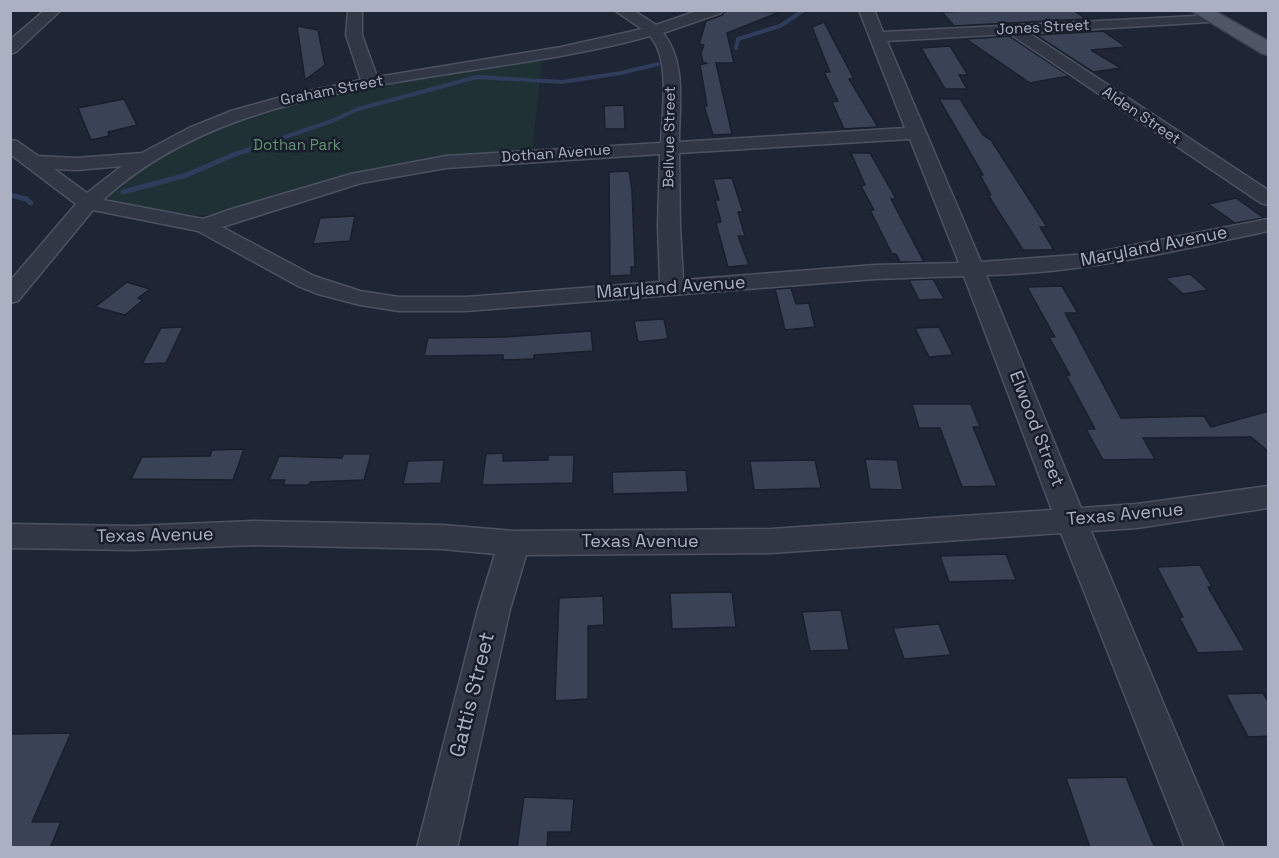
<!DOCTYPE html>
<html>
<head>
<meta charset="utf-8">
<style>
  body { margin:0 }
  #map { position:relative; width:1279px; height:858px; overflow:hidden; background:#1e2535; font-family:"Space Grotesk",sans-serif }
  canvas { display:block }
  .frame { position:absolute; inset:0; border:12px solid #abb1c3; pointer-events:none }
</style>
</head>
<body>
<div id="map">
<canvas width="1279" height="858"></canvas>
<div class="frame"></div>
</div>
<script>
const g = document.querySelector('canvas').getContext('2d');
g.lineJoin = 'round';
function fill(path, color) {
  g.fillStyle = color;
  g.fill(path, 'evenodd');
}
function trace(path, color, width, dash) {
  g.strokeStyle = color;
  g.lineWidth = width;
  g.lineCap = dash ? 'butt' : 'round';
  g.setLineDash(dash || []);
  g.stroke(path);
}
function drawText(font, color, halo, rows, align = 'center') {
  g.font = font + ' "Space Grotesk",sans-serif';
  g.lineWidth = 5;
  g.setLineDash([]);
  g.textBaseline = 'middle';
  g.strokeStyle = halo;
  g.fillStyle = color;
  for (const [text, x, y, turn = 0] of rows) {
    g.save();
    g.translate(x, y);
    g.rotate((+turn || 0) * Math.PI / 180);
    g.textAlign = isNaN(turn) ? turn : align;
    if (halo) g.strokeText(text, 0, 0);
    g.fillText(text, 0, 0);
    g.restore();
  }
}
fill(new Path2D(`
  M542,60L532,152L453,159L222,213C183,219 150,210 111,202L107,193L152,160L218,126L308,97Z`), '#203136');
trace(new Path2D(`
  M736,48L738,39L780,26L804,10
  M273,141L332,121L358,109L477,77L562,82L621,73L658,64`), '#303c5b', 4);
trace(new Path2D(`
  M123,192L187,175L233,155L277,140
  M10,195L26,199L31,203`), '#303c5b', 5);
const building = new Path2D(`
  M725,10L780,12L727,33L734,63H716L732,134L713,135L704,106H707L700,65L707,63H703L701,53L704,45L699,44L706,21L722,15Z
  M990,10H1073L1086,19L954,26L942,12Z
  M824,22L854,79H849L878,127L844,129L832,102L838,101L824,72H830L812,27Z
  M297,26L318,30L325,65L305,80Z
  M1103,31L1126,47L1091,50L1121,68L1093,72L1036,35Z
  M1009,36L1069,76L1030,83L966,39Z
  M950,46L968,75H959L967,89H945L921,48Z
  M124,99L137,125L108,132L109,136L91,140L78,108Z
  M939,99H960L983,135L991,140L1047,227H1040L1054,250H1023L988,195H991L980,175H983Z
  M624,105L625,129H605L604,106Z
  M851,153H870L896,199H891L924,262H900L896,254H892L870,210H874L861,186L865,185Z
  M629,171L632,190L635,267H631V275L610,276L609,172Z
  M732,178L743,212H738L745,236H738L749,265L728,267L716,223L721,222L715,200H719L713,179Z
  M1236,198L1264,218L1235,223L1208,204Z
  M355,216L350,241L313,244L320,218Z
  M1190,274L1208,290L1183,294L1165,278Z
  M933,279L944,299L919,300L909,280Z
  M127,282L150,289L138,298L143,300L125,315L95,307Z
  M1062,286L1078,313H1065L1121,418L1204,416L1211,427L1269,411V452L1251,437L1143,438L1155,459L1103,460L1086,429H1095L1066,375H1070L1049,337H1055L1027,287Z
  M791,288L796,304L809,303L815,327L785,330L775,289Z
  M664,319L668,339L638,342L634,321Z
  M183,327L166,363L142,364L161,328Z
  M939,327L953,355L929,357L915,328Z
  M591,331L593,351L534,355V359L503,360V355L424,356L428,338L504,337Z
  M912,404H971L980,427H973L997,486L962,487L940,428H919Z
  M244,449L233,480L131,479L142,457L210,456L212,450Z
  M503,453V461L548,460V455H574L573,483L482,485L486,454Z
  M343,454H371L364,480L310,482L309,485H283L285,480H269L279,456L342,458Z
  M865,459L897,460L903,490L870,489Z
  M444,460L441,483L403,484L408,461Z
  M815,460L821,488L754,490L750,461Z
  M686,470L688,492L613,494L612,472Z
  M1006,554L1016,580L949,582L940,556Z
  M1200,565L1212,587H1208L1245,651L1198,653L1179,617H1183L1157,567Z
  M732,592L736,627L672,629L670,593Z
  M603,596L604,625L588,626V699L555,701L559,598Z
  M841,610L849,650L810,651L802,612Z
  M939,624L951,655L904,659L893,628Z
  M1263,693L1269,703V736L1248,737L1226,694Z
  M71,733L32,822H61L50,848H10V734Z
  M1126,777L1155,848H1090L1066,778Z
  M524,797L574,799L571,832H548L547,848H517Z`);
fill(building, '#3a4256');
trace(building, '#191f2c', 1.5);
const minor = new Path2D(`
  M45,10H61L16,52L10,54V40Z
  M348,10H362V35L377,77L561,47L642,29L614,10H633L656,25L700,10H723L721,13L663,33C687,63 679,105 679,142L905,128L859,10H874L883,32L1215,15L1217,18L1215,21L1210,22L1029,33L1268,190V205L1261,203L1010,34L887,41L981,262L1088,254L1268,219V231C1175,251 1083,273 986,275L1081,508L1137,504L1268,486V508L1137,528L1091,531L1224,848H1185L1061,533L771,553L526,555L510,609L457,848H417L478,609L495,554L443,549L254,545L134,550L10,548V524L134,526L254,521L443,525L514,531L771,529L1052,510L964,276L875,279L466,311H399L360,305L318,294L298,286L198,231L93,210L18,301L10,303V281L76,204L10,154V140L17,141L38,156L76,158L142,153L189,128L231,111L281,97L361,80L346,35ZM650,36C671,59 662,113 661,143L446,156L351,174L232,209L203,219L103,200C241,71 477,85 650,36ZM910,139L959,263L875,265L683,280L680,226L679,153ZM660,154L658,226L660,282L466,297H399L360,291L314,276L222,227L361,183L446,168ZM122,166L87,193L54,169L76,170Z`);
const major = new Path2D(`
  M1190,10H1213L1268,41V55L1261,53Z`);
trace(minor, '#4c5261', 3);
trace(major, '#3b414f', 3);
fill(minor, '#323746');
fill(major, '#4f5666');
drawText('15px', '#abb1c3', '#171d2a', [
  ["Jones Street",1043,28,-3],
  ["Graham Street",332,91,-11],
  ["Alden Street",1141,116,34],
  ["Bellvue Street",670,137,-89],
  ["Dothan Avenue",556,154,-4]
]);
drawText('15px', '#639374', '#171d2a', [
  ["Dothan Park",297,146]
]);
drawText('18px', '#abb1c3', '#171d2a', [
  ["Maryland Avenue",1154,247,-11],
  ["Maryland Avenue",671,288,-4],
  ["Elwood Street",1036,429,69],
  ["Texas Avenue",1125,515,-5],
  ["Texas Avenue",155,536,-1],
  ["Texas Avenue",640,542]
]);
drawText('21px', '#abb1c3', '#171d2a', [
  ["Gattis Street",473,695,-76]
]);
</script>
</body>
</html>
